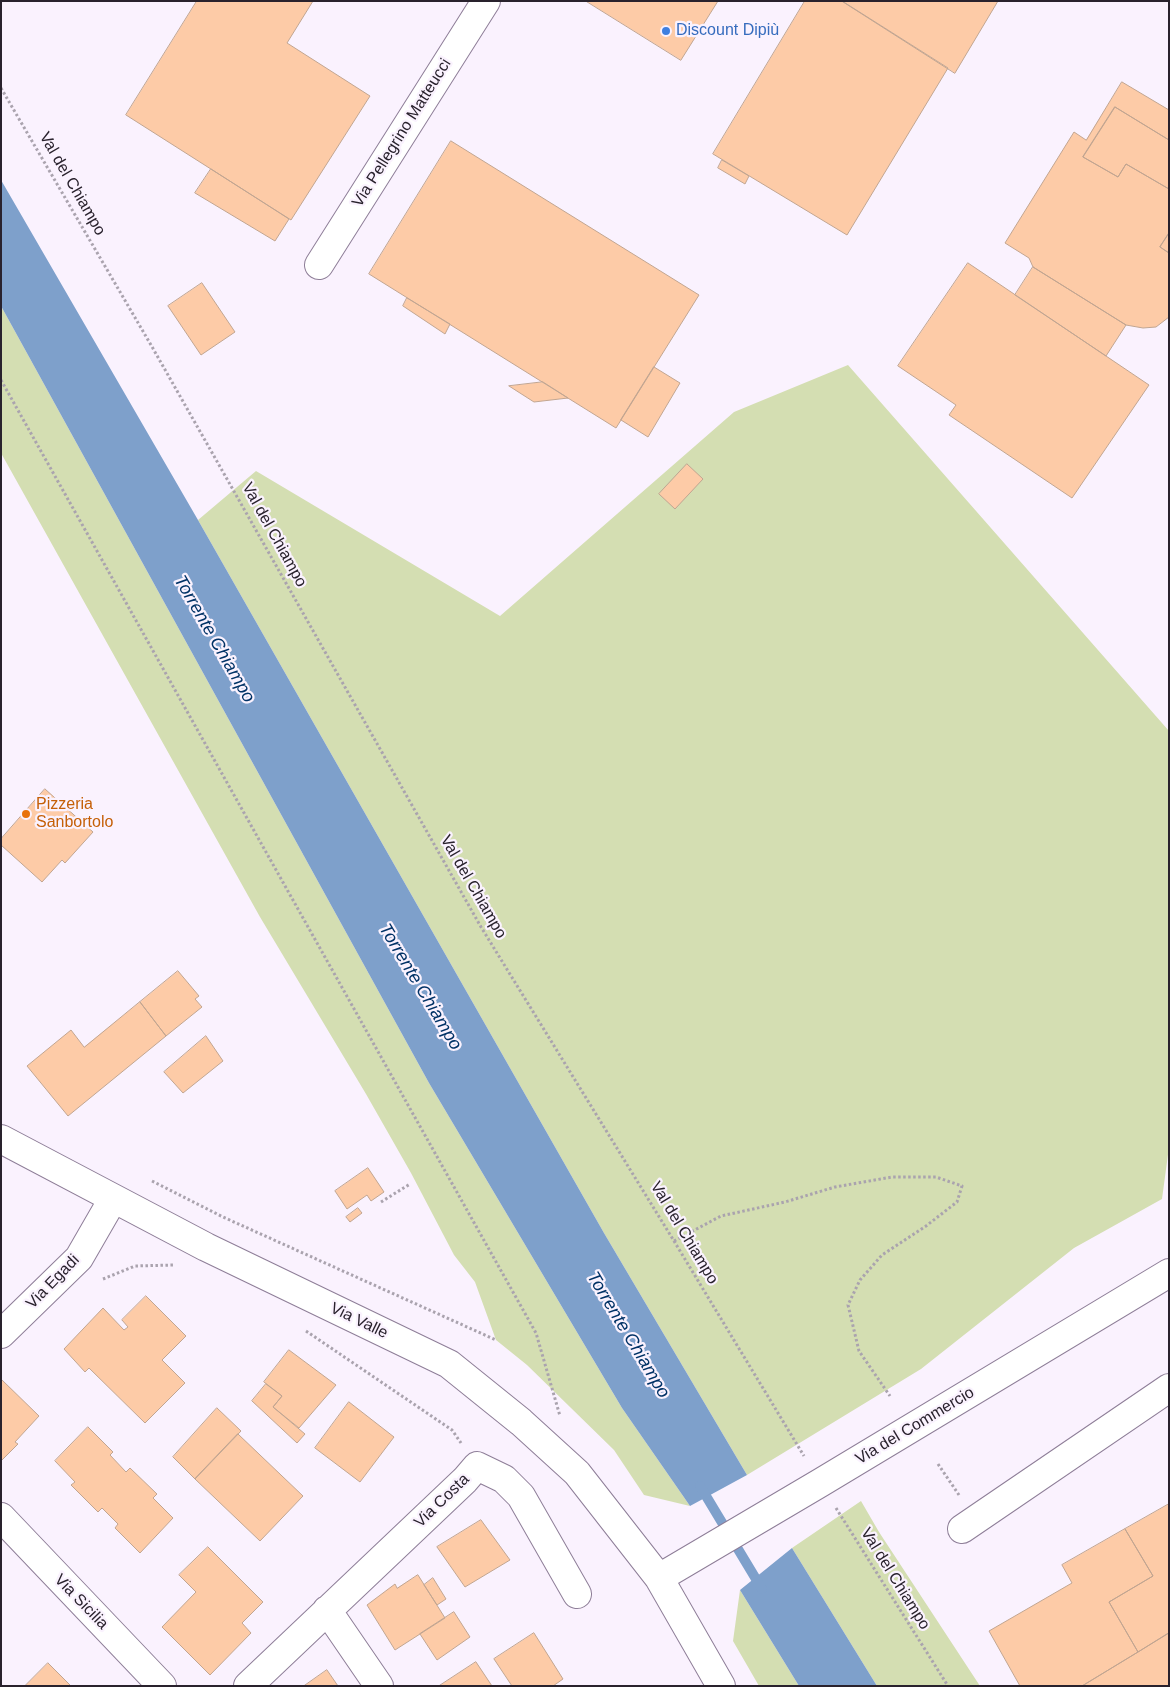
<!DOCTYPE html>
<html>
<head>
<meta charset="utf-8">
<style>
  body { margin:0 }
  #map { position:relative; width:1170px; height:1687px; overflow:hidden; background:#faf2fe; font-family:Helvetica,sans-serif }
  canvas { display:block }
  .frame { position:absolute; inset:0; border:2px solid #29222d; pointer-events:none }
</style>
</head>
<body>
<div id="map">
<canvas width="1170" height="1687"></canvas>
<div class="frame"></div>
</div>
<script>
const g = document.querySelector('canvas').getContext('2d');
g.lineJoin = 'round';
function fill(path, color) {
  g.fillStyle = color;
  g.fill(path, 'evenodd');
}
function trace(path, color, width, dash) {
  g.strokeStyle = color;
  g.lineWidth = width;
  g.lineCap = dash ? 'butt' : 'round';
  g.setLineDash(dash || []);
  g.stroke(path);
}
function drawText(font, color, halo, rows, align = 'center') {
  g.font = font + ' Helvetica,sans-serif';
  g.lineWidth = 4.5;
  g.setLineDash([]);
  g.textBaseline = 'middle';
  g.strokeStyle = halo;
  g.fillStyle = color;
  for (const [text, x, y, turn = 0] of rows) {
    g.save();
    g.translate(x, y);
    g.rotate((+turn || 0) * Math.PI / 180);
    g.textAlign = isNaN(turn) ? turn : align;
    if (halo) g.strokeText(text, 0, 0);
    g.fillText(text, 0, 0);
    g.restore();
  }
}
fill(new Path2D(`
  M1,306L429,1083L622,1408L690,1506L644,1495L614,1450L527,1365L496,1340L475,1282L454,1255L411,1173L366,1094L260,917L1,453Z
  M848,365L1169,731V1147L1162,1199L1074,1248L921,1369L747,1475L604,1233L198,520L256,471L500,616L734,412Z
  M861,1501L879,1532L980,1686H877L792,1548Z
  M740,1590L799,1686H759L733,1641Z`), '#d4deb2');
fill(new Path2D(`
  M1,180L198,520L604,1233L747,1475L690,1506L622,1408L429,1083L1,306Z
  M792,1548L877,1686H799L740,1590Z`), '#7ea0cb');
trace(new Path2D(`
  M700,1486L762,1589`), '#7ea0cb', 10);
const building = new Path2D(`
  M197,1H313L287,43L370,96L291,220L126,115Z
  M586,1H718L681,60Z
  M805,1H842L948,68L847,235L713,154Z
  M842,1H998L955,73Z
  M1122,82L1169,110V140L1115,107L1083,157L1118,177L1126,164L1169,189V233L1160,247L1169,253V317L1156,327L1143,328L1126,325L1033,267L1029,258L1005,243L1074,132L1086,140Z
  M1115,107L1169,140V189L1126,164L1118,177L1083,157Z
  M451,141L699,295L616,428L369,274Z
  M722,160L749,176L745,184L718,168Z
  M211,169L289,219L275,241L195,193Z
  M1169,233V253L1160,247Z
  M968,263L1149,385L1072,498L949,415L956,405L898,366Z
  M1033,267L1126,325L1106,356L1015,295Z
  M202,283L235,332L201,355L168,306Z
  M407,298L450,324L445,334L403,306Z
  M654,367L680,383L648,437L621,420Z
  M543,382L568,398L534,402L509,386Z
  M687,464L703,479L675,509L659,494Z
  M45,789L93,832L65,863L62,860L42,882L1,845V839Z
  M178,971L199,996L195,999L202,1007L166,1036L140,1002Z
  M140,1002L166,1036L68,1116L27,1066L71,1030L84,1047Z
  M206,1036L223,1061L183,1093L164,1072Z
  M368,1168L384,1192L371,1201L367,1195L347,1209L335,1191Z
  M358,1208L362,1213L350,1222L346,1217Z
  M146,1296L186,1336L162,1360L185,1383L145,1423L89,1368L85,1372L64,1349L103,1308L124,1330L128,1327L122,1320Z
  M289,1350L336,1385L299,1428L273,1407L282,1396L264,1382Z
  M1,1379L39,1416L15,1442L18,1444L1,1461Z
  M266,1384L282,1396L273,1407L305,1434L297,1443L252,1401Z
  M349,1402L394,1437L360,1482L315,1448Z
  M217,1408L241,1431L195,1479L173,1457Z
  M88,1427L113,1452L110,1455L126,1472L130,1468L157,1494L153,1498L173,1518L140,1553L115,1528L118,1524L102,1508L98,1512L71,1485L75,1482L55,1461Z
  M238,1434L303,1496L260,1541L195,1479Z
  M1169,1504V1633L1138,1652L1109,1602L1153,1576L1125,1529Z
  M481,1520L510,1560L465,1587L437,1547Z
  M1125,1529L1153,1576L1109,1602L1138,1652L1082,1686H1020L989,1631L1072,1583L1062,1565Z
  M208,1547L263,1602L242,1623L251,1633L210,1675L162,1627L196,1592L179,1575Z
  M418,1575L445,1618L395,1650L367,1605L395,1584L397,1588Z
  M433,1578L446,1599L437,1605L424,1585Z
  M454,1612L470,1637L437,1660L420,1634Z
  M534,1633L563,1679L553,1686H512L494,1659Z
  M1169,1633V1686H1082L1138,1652Z
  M476,1662L492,1686H439Z
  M48,1663L71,1686H25Z
  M327,1670L338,1686H304Z`);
fill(building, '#fdcba7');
trace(building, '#c1a591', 1);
const minor = new Path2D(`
  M319,265L486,1
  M1,1334L79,1258L113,1199
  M1,1517L162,1686
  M962,1529L1169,1388
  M327,1610L379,1686
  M248,1686L465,1480L477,1466L504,1479L521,1496L577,1594`);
const major = new Path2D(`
  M1,1139L206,1247L449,1364L521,1422L577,1473L659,1578L721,1686
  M659,1578L820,1483L1169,1273`);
trace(minor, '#8e7e98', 30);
trace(major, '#8e7e98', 30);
trace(new Path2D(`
  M1,88L151,345L481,927L674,1241L804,1456
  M1,380L536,1333L560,1416
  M152,1181L223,1217L496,1340
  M381,1202L410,1184
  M674,1241L721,1216L785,1202L835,1187L892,1177H936L962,1186L957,1202L926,1226L882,1255L860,1280L848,1305L859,1351L890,1396
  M103,1279L135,1266L174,1265
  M306,1331L452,1430L461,1443
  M938,1464L959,1495
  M836,1508L948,1686`), '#aaa3ae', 3, [2.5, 2.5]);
trace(minor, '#fff', 28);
trace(major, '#fff', 28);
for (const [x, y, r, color] of [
  [666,31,5,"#3f7fe0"],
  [26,814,5,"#e8710a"]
]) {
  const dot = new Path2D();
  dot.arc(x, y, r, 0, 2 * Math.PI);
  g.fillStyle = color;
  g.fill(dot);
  trace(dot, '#faf2fe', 2);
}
drawText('16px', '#366cbe', '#faf2fe', [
  ["Discount Dipiù",676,31]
], 'left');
drawText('16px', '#29222d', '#faf2fe', [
  ["Via Pellegrino Matteucci",402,133,-58],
  ["Val del Chiampo",72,184,60],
  ["Val del Chiampo",274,535,61],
  ["Val del Chiampo",473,887,60],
  ["Val del Chiampo",684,1233,59],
  ["Via Egadi",53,1282,-46],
  ["Via Valle",359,1321,26],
  ["Via del Commercio",915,1426,-31],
  ["Via Costa",442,1501,-44],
  ["Val del Chiampo",895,1579,58],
  ["Via Sicilia",81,1602,46]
]);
drawText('16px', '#c56008', '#faf2fe', [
  ["Pizzeria",36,805],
  ["Sanbortolo",36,823]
], 'left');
drawText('italic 18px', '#013266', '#faf2fe', [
  ["Torrente Chiampo",214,639,60],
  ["Torrente Chiampo",420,987,59],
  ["Torrente Chiampo",628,1335,59]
]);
</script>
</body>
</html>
